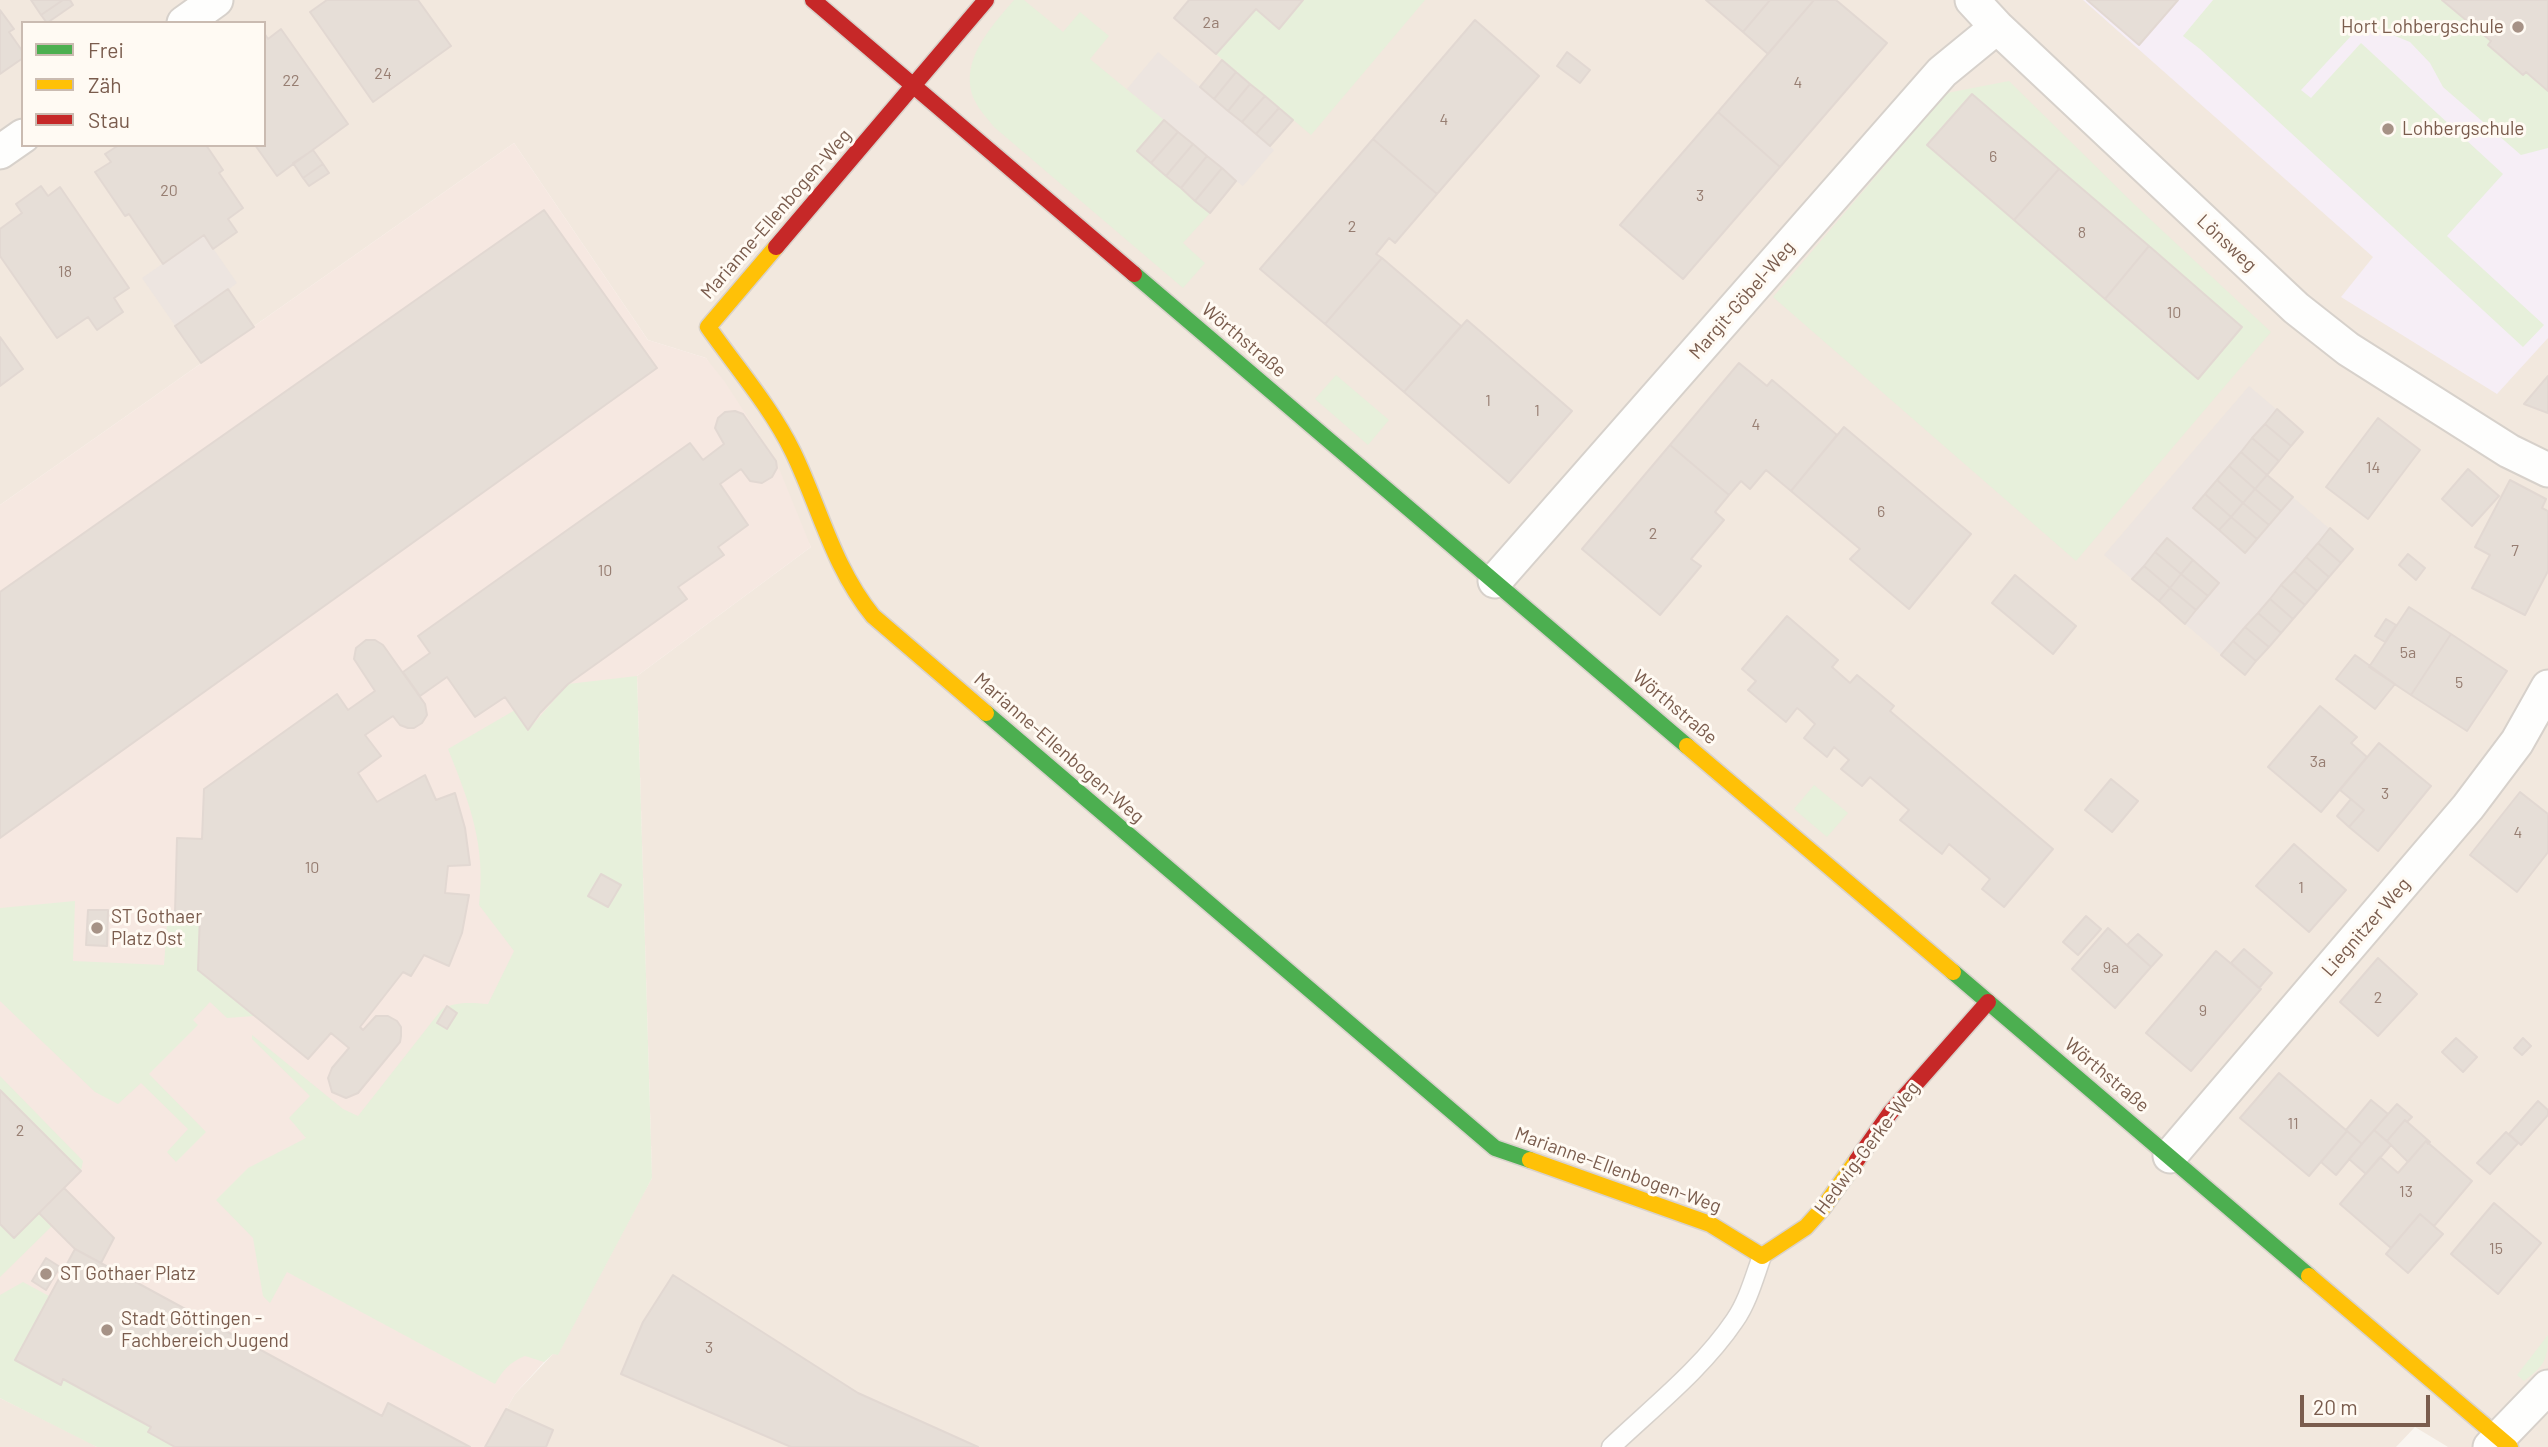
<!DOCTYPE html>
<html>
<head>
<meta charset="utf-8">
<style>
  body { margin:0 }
  #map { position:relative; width:2548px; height:1447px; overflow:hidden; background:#f9f5f0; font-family:Barlow,sans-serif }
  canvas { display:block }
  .legend { position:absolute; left:21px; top:21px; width:245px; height:126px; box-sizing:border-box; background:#fffaf3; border:2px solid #cabbb1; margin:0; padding:9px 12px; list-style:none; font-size:21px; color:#7a5c4d }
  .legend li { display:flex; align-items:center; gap:14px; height:35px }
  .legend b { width:35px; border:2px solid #cabbb1 }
  .scale { position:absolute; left:2300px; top:1395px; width:130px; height:32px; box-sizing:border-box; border:4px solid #7a5c4d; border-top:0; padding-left:9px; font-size:21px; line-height:24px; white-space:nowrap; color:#7a5c4d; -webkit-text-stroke:5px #fffaf3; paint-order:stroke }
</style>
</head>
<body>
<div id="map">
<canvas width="2548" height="1447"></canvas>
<ul class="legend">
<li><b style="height:9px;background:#4caf50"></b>Frei</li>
<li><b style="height:9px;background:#ffc107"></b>Zäh</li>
<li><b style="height:9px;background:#c62828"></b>Stau</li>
</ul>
<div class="scale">20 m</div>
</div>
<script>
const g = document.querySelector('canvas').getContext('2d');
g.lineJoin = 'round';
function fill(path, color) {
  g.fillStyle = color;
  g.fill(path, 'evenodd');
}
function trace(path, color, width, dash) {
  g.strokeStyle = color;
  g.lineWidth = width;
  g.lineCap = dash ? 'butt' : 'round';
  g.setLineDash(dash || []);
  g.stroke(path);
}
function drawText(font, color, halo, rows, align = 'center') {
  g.font = font + ' Barlow,sans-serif';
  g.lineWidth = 6;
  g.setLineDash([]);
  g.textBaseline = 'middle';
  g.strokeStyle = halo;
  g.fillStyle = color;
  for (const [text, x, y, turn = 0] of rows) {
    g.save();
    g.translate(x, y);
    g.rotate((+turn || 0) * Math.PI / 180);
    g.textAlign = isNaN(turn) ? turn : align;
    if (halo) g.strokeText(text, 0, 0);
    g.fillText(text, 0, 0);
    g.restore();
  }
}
fill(new Path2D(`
  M0,0H2548V1447H2448L2415,1427L2396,1447H485L515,1394L553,1354L652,1178L637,676L811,547L706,358L648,340L514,143L0,505ZM23,23H264V145H23Z
  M0,1398L80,1437L97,1447H0Z`), '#f2e8de');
fill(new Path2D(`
  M514,143L648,340L706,358L725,382L776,461L811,547L637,676L652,1178L558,1355L553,1354L544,1362L515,1394L485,1447H97L0,1398V505Z`), '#f6e8e1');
fill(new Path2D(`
  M1158,52L1200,87L1222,60L1293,120L1270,146L1274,150L1243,186L1236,181L1210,213L1137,151L1163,120L1127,89Z
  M204,235L237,283L228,290L254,327L201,363L142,278Z
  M2249,386L2303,432L2267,475L2353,549L2245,675L2104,555Z`), '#ede5e0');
fill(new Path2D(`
  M2083,0H2548V338L2497,394L2341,297L2373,257Z`), '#f6eef6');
fill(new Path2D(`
  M1014,0H1024L1063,32L1080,12L1109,36L1090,59L1164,120L1137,151L1210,213L1183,243L1205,263L1183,288L994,127C988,119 979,110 975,101C957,63 991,27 1014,0Z
  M1303,0H1425L1311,135L1216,54L1256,9L1279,28Z
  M2213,0H2442L2491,41L2488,45L2523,74L2526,72L2548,91V148L2521,155L2443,87L2430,63L2410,42L2363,23L2301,90L2311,98L2361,43L2503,174L2447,236L2544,325L2523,347L2200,49L2183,36Z
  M2009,81L2136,206L2271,332L2076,561L1773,297L1947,93Z
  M1336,375L1389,420L1368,445L1315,399Z
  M637,676L652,1178L558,1355L553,1354L544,1362L525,1356C510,1362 503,1370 495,1384L287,1272L270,1303L263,1296L253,1238L216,1200L248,1168L306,1138L289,1118L310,1096L252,1039V1035L343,1109L358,1116L442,1009C458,1001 471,1003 488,1004L514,951L479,905C486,845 470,804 448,749L515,710L529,729L568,684Z
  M1814,785L1848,813L1827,837L1794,809Z
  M75,901L73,961L164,965L168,911L175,913L200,914L198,970L254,1016L227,1018L210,1002L193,1020L198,1025L149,1074L206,1132L176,1162L167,1152L188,1129L141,1083L118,1104L95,1092L0,1001V908Z
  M0,1076L83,1161L81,1171L0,1090Z
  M39,1213L52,1226L0,1277V1224L14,1238Z
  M23,1282L49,1296L15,1360L60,1384L63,1379L151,1427L148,1432L175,1447H97L0,1398V1295Z
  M2548,1335C2548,1360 2544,1366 2524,1381L2517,1375Z`), '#e7f0db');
const building = new Path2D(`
  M31,0H63L41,15Z
  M63,0H70L73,5L47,23L41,15Z
  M327,0H418L451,46L373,102L310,12Z
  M1189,0H1303L1279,29L1256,9L1216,54L1174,18Z
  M1706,0H1770L1743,32Z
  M1770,0H1814L1768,54L1743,32Z
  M1814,0H1836L1887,43L1780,167L1718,112Z
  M2087,0H2178L2139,45Z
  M2442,0H2548V91L2526,72L2523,75L2488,45L2491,41Z
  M0,10L14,29L9,32L23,52V58L0,74Z
  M1475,20L1539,76L1437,194L1373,139Z
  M281,29L348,124L277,176L255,145H264V33L268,39Z
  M1567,52L1590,70L1580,83L1557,66Z
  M1222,60L1236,72L1214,99L1200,87Z
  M1236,72L1250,84L1228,111L1214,99Z
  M1250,84L1265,96L1242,122L1228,111Z
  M1972,94L2059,169L2014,220L1927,145Z
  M1265,96L1279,108L1256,134L1242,122Z
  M1279,108L1293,120L1270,146L1256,134Z
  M1718,112L1780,167L1683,279L1620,225Z
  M1164,120L1178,132L1151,163L1137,151Z
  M1178,132L1193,144L1166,176L1151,163Z
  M1373,139L1437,194L1395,243L1389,238L1376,254L1382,258L1325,324L1260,269Z
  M1193,144L1207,156L1181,188L1166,176Z
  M119,145H206L223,170L219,173L243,208L228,219L237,232L213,249L204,235L163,264L129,214L125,216L95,172L111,162L105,154Z
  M313,150L323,164L303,178L293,163Z
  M1207,156L1222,168L1195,201L1181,188Z
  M323,164L329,173L309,186L303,178Z
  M1222,168L1236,181L1210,213L1195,201Z
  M2059,169L2149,246L2105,299L2014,220Z
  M41,186L48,196L60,187L129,288L114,298L123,312L97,330L88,317L57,338L0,256V229L22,213L16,204Z
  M544,210L657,368L0,838V592Z
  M2149,246L2242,327L2198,379L2105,299Z
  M1382,258L1461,326L1404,392L1325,324Z
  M228,289L254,327L201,363L175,326Z
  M1467,320L1572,411L1509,483L1404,392Z
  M0,337L23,369L0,386Z
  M1739,363L1767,386L1772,380L1837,435L1791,491L1766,470L1750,489L1741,481L1729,495L1670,445Z
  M2548,376V413L2524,404Z
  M2277,409L2303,432L2291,446L2265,424Z
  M735,411L743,414L776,461L777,468L772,477L762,483L750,481L741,469L720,484L748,525L718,547L724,555L678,587L687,599L568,684L540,713L528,730L505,697L475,717L447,677L420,696L403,672L430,653L418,636L690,443L703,460L724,444L715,428L718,418L725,412Z
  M2378,418L2420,450L2368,519L2326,487Z
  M2265,424L2291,446L2279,461L2252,438Z
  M1844,427L1971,534L1909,609L1850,559L1860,549L1791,491Z
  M2252,438L2279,461L2267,475L2241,452Z
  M1670,445L1729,495L1715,512L1724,520L1691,559L1701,566L1660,615L1582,549Z
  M2241,452L2267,475L2255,489L2229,466Z
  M2229,466L2255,489L2243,503L2217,480Z
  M2468,469L2499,496L2472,526L2442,499Z
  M2267,475L2293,497L2281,511L2255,489Z
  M2217,480L2243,503L2231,517L2205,494Z
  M2510,480L2546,499L2542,508L2548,511V571L2525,615L2472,588L2490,555L2475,547Z
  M2255,489L2281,511L2269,525L2243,503Z
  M2205,494L2231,517L2219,530L2193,508Z
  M2243,503L2269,525L2257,539L2231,517Z
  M2231,517L2257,539L2245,553L2219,530Z
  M2330,528L2353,549L2341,563L2318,543Z
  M2167,538L2193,560L2181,574L2155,552Z
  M2318,543L2341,563L2329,577L2306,557Z
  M2155,552L2181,574L2170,588L2144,566Z
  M2408,554L2425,568L2416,580L2399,565Z
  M2306,557L2329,577L2317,591L2294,571Z
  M2193,560L2219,583L2208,596L2181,574Z
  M2144,566L2170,588L2159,601L2132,579Z
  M2294,571L2317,591L2305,605L2281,585Z
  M2181,574L2208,596L2196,610L2170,588Z
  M2015,575L2076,626L2053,654L1992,603Z
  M2281,585L2305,605L2293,619L2270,599Z
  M2170,588L2196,610L2185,624L2159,601Z
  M2270,599L2293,619L2281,633L2258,613Z
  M2409,607L2451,634L2411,695L2369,667Z
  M2258,613L2281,633L2269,647L2245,627Z
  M1787,616L1838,660L1832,667L1850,683L1857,675L1894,706L1890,711L2053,849L2004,907L1982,889L1990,879L1949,844L1942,854L1900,820L1909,810L1870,777L1862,786L1841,769L1849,760L1834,747L1827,757L1804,738L1815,724L1801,711L1797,708L1786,722L1748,690L1756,681L1742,669Z
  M2386,619L2396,625L2385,642L2375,636Z
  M2245,627L2269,647L2256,661L2233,641Z
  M2451,634L2507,671L2467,731L2411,695Z
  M366,640H375L383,645L425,704L427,715L422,723L414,728H408L400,725L393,716L365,735L381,756L358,773L377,802L425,775L436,800L455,793L465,828L470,865L448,866L445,893L469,895L462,933L449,966L424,955L411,976L403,972L360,1027L363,1030L376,1016H388L397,1021L401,1027V1036L400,1042L358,1093L346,1098L332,1092L328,1078L332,1068L349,1048L331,1033L308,1059L198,970L200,914L175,913L177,838L202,839L204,789L337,694L348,710L375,691L354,659L356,648Z
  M2233,641L2256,661L2245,675L2221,655Z
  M2355,655L2395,684L2375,709L2336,679Z
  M2320,706L2357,737L2351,743L2367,757L2321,812L2268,767Z
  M2379,743L2431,786L2378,851L2349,827L2364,810L2340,790Z
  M2111,779L2138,801L2112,832L2085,810Z
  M2520,792L2548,814V852L2517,892L2470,855Z
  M2351,799L2364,810L2349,827L2337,816Z
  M2294,844L2346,890L2309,932L2256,886Z
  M601,874L621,885L608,907L588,896Z
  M88,910H108L107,946L86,945Z
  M2086,916L2101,929L2078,955L2063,942Z
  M2108,928L2151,967L2115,1008L2072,969Z
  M2138,934L2162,955L2151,967L2127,945Z
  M2244,949L2272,973L2259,988L2231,963Z
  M2216,951L2261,989L2191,1071L2146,1033Z
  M2378,958L2417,994L2378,1036L2340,1002Z
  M447,1006L457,1013L447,1029L437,1023Z
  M2456,1038L2477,1057L2463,1072L2442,1052Z
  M2523,1038L2531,1046L2522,1055L2514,1048Z
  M2279,1073L2347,1131L2309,1176L2240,1118Z
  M0,1090L81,1171L14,1238L0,1224Z
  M2371,1100L2388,1114L2362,1144L2346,1130Z
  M2538,1101L2548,1110V1115L2521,1145L2509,1134Z
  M2397,1104L2412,1117L2407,1122L2405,1120L2387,1141L2374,1130Z
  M2405,1120L2430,1142L2428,1144L2426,1141L2408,1162L2387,1141Z
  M2374,1130L2391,1145L2366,1174L2349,1159Z
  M2347,1131L2362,1144L2336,1175L2321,1162Z
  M2506,1132L2518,1143L2490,1174L2477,1163Z
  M2426,1141L2472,1181L2434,1226L2420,1214L2391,1248L2340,1204L2380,1157L2398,1173Z
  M64,1188L114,1238L101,1263L75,1249L39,1213Z
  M2494,1203L2541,1243L2498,1294L2451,1254Z
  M2420,1214L2443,1234L2408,1273L2386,1254Z
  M75,1249L382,1416L388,1403L470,1447H175L148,1432L151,1427L63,1379L61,1385L15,1360Z
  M46,1258L60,1267L46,1290L32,1281Z
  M673,1275L858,1393L978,1447H791L621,1374L643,1322Z
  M506,1409L553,1430L546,1447H485Z`);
fill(building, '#e6ded7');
trace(building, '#e2d8d2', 2);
const lane = new Path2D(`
  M1611,1447C1653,1407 1702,1369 1735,1320C1748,1301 1754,1278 1762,1256`);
const street = new Path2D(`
  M1972,0L1997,27L2296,308L2348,349L2509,451L2548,470
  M184,23L216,0
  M0,152L23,136
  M1495,581L1942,72L1997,27
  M2170,1156L2468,807L2517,742L2548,687
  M2490,1447L2548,1387`);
const fast = new Path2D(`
  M1134,274L1687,746
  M986,713L1495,1148L1530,1160
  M1953,972L2309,1276`);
const slow = new Path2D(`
  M776,247L708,327C737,368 771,407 793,452C820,508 833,567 873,616L986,713
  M1687,746L1953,972
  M1530,1160L1710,1224L1762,1256L1806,1227L1823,1208L1857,1160
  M2309,1276L2510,1447`);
const jam = new Path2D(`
  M813,0L1134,274
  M776,247L986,0
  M1857,1160L1890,1113L1988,1002`);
trace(lane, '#d7d1cb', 21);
trace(street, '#d7d1cb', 37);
trace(fast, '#d9d2cb', 19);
trace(slow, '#d9d2cb', 19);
trace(jam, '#d9d2cb', 19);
trace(lane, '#fefefd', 18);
trace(street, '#fefefd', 33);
trace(fast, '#4caf50', 16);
trace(slow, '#ffc107', 16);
trace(jam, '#c62828', 16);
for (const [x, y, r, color] of [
  [2518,27,7,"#a69286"],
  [2388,129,7,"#a69286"],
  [97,928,7,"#a69286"],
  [46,1274,7,"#a69286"],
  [107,1330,7,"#a69286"]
]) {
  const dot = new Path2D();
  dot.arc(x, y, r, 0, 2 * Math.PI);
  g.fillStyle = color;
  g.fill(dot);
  trace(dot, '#fffaf3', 2.5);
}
drawText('16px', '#977e72', null, [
  ["2a",1211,23],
  ["24",383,74],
  ["22",291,81],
  ["4",1798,83],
  ["4",1444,120],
  ["6",1993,157],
  ["20",169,191],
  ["3",1700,196],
  ["2",1352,227],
  ["8",2082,233],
  ["18",65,272],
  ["10",2174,313],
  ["1",1488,401],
  ["1",1537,411],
  ["4",1756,425],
  ["14",2373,468],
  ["6",1881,512],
  ["2",1653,534],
  ["7",2515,551],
  ["10",605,571],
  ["5a",2408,653],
  ["5",2459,683],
  ["3a",2318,762],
  ["3",2385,794],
  ["4",2518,833],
  ["10",312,868],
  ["1",2301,888],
  ["9a",2111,968],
  ["2",2378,998],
  ["9",2203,1011],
  ["11",2293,1124],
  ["2",20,1131],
  ["13",2406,1192],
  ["15",2496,1249],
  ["3",709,1348]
]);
drawText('19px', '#7a5c4d', '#fffaf3', [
  ["Hort Lohbergschule",2504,27,"right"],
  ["Lohbergschule",2402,129],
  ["ST Gothaer",111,917],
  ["Platz Ost",111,939],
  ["ST Gothaer Platz",60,1274],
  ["Stadt Göttingen -",121,1319],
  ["Fachbereich Jugend",121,1341]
], 'left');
drawText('19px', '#7a5c4d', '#fffaf3', [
  ["Marianne-Ellenbogen-Weg",776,214,-49],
  ["Lönsweg",2227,243,43],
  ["Margit-Göbel-Weg",1742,300,-49],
  ["Wörthstraße",1244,340,40],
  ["Wörthstraße",1675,707,40],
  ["Marianne-Ellenbogen-Weg",1059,748,41],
  ["Liegnitzer Weg",2366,927,-49],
  ["Wörthstraße",2107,1075,40],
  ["Hedwig-Gerke-Weg",1867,1148,-53],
  ["Marianne-Ellenbogen-Weg",1618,1170,20]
]);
</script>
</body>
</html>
